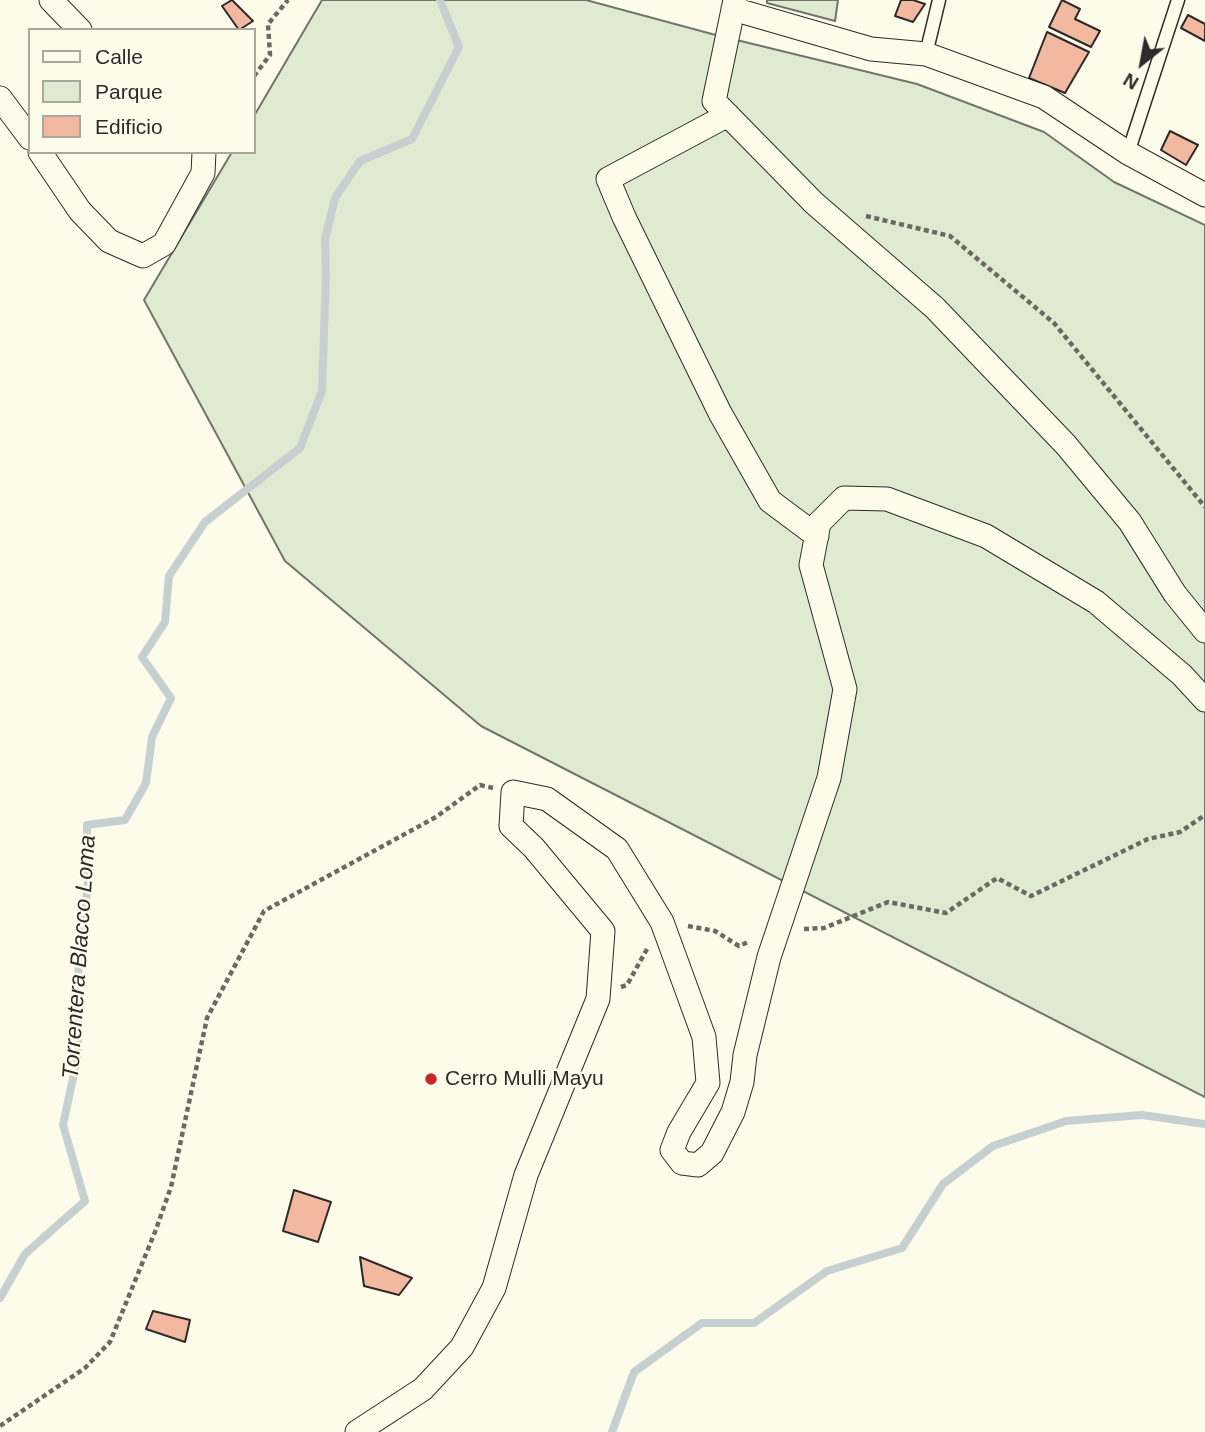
<!DOCTYPE html>
<html>
<head>
<meta charset="utf-8">
<style>
  body { margin:0 }
  #map { position:relative; width:1205px; height:1432px; overflow:hidden; background:#fdfbea; font-family:Helvetica,sans-serif }
  canvas { display:block }
  .legend { position:absolute; left:28px; top:28px; width:228px; height:126px; box-sizing:border-box; background:#fdfbea; border:2px solid #a9a89e; margin:0; padding:9px 12px; list-style:none; font-size:21px; color:#2b2b2b }
  .legend li { display:flex; align-items:center; gap:14px; height:35px }
  .legend b { width:35px; border:2px solid #a9a89e }
  .north { position:absolute; left:1107px; top:28px; width:70px; height:70px; -webkit-text-stroke:5px #fdfbea; paint-order:stroke; rotate:211deg; font-size:19px; font-weight:700; line-height:28px; text-align:center; color:#2b2b2b }
  .north::after { content:''; display:block; margin:auto; width:24px; height:32px; background:#2b2b2b; clip-path:polygon(50% 0,100% 100%,50% 72%,0 100%) }
</style>
</head>
<body>
<div id="map">
<canvas width="1205" height="1432"></canvas>
<ul class="legend">
<li><b style="height:9px;background:#fdfbea"></b>Calle</li>
<li><b style="height:19px;background:#deebd1"></b>Parque</li>
<li><b style="height:19px;background:#f2b8a0"></b>Edificio</li>
</ul>
<div class="north">N</div>
</div>
<script>
const g = document.querySelector('canvas').getContext('2d');
g.lineJoin = 'round';
function fill(path, color) {
  g.fillStyle = color;
  g.fill(path, 'evenodd');
}
function trace(path, color, width, dash) {
  g.strokeStyle = color;
  g.lineWidth = width;
  g.lineCap = dash ? 'butt' : 'round';
  g.setLineDash(dash || []);
  g.stroke(path);
}
function drawText(font, color, halo, rows, align = 'center') {
  g.font = font + ' Helvetica,sans-serif';
  g.lineWidth = 5;
  g.setLineDash([]);
  g.textBaseline = 'middle';
  g.strokeStyle = halo;
  g.fillStyle = color;
  for (const [text, x, y, turn = 0] of rows) {
    g.save();
    g.translate(x, y);
    g.rotate((+turn || 0) * Math.PI / 180);
    g.textAlign = isNaN(turn) ? turn : align;
    if (halo) g.strokeText(text, 0, 0);
    g.fillText(text, 0, 0);
    g.restore();
  }
}
const green = new Path2D(`
  M322,0H586L712,34L917,84L1044,132L1114,182L1205,225V1097L481,726L285,561L144,300L232,152H254V116Z
  M767,0H838L835,21L767,3Z`);
fill(green, '#deebd1');
trace(green, '#74746e', 2);
trace(new Path2D(`
  M0,1298L25,1254L85,1201L63,1125L78,1055V975L88,882L87,825L125,820L146,783L152,737L171,698L142,657L165,622L169,576L205,522L300,448L322,391L326,274L325,240L335,198L360,161L412,139L459,47L440,0
  M612,1432L634,1372L702,1323H754L827,1271L902,1248L943,1184L993,1146L1066,1121L1142,1115L1205,1124`), '#c7d0d0', 8);
const building = new Path2D(`
  M232,0L253,21L239,30L222,6Z
  M901,0H913L925,4L913,22L895,16Z
  M1062,0L1080,9L1075,19L1100,31L1091,47L1049,27Z
  M1188,15L1205,24V41L1181,28Z
  M1047,32L1089,52L1065,93L1029,78Z
  M1170,131L1198,145L1186,165L1161,150Z
  M294,1190L331,1202L318,1242L283,1231Z
  M360,1257L412,1278L399,1295L364,1286Z
  M153,1311L190,1320L185,1342L146,1329Z`);
fill(building, '#f2b8a0');
trace(building, '#2b2b2b', 2);
const lane = new Path2D(`
  M926,54L939,0
  M1128,153L1178,0`);
const street = new Path2D(`
  M51,0L80,30
  M735,0L714,101L814,203L935,308L1066,445L1130,522L1175,594L1205,631
  M733,9L871,49L926,54L1044,97L1128,153L1205,195
  M0,98L30,138
  M728,115L608,179L624,217L720,413L770,501L817,536
  M40,152L80,211L109,241L143,256L164,244L203,173L204,152
  M357,1432L423,1389L462,1347L494,1288L526,1175L598,999L603,931L534,848L511,826L513,792L547,799L617,849L662,922L704,1037L708,1083L679,1132L672,1150L682,1163L698,1165L712,1153L733,1112L742,1082L745,1055L769,957L829,778L845,689L811,565L819,523L844,498L887,499L986,536L1096,602L1182,675L1205,700`);
trace(lane, '#2b2b2b', 15);
trace(street, '#2b2b2b', 25);
trace(new Path2D(`
  M254,76L270,55L268,24L288,0
  M866,216L950,236L1054,323L1205,507
  M688,926L715,931L739,946L748,942
  M804,929L824,928L888,902L946,913L997,878L1031,896L1148,839L1180,832L1205,815
  M621,987L627,985L647,949
  M0,1426L85,1368L110,1342L155,1232L171,1187L207,1018L264,911L436,817L480,785L493,788`), '#6a6964', 4.5, [5, 3.5]);
trace(lane, '#fdfbea', 12);
trace(street, '#fdfbea', 23);
for (const [x, y, r, color] of [
  [431,1079,7,"#c62828"]
]) {
  const dot = new Path2D();
  dot.arc(x, y, r, 0, 2 * Math.PI);
  g.fillStyle = color;
  g.fill(dot);
  trace(dot, '#fdfbea', 2.5);
}
drawText('21px', '#2b2b2b', '#fdfbea', [
  ["Cerro Mulli Mayu",445,1079]
], 'left');
drawText('italic 23px', '#2b2b2b', '#fdfbea', [
  ["Torrentera Blacco Loma",80,957,-86]
]);
</script>
</body>
</html>
